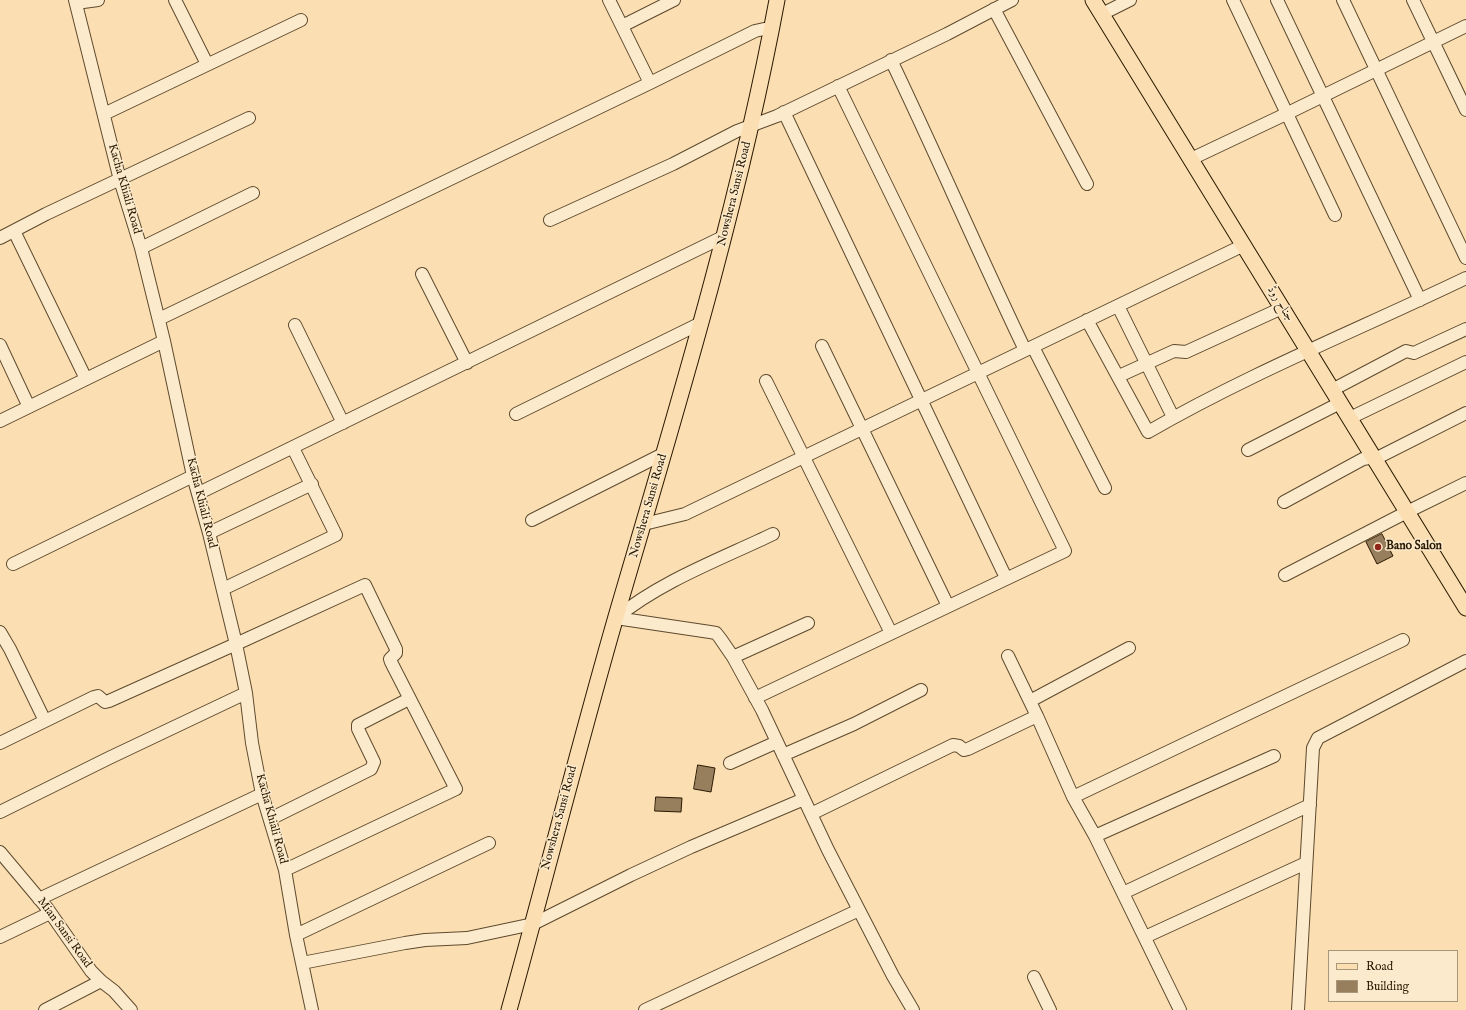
<!DOCTYPE html>
<html>
<head>
<meta charset="utf-8">
<style>
  body { margin:0 }
  #map { position:relative; width:1466px; height:1010px; overflow:hidden; background:#fbdeb1; font-family:"IM FELL English",serif }
  canvas { display:block }
  .legend { position:absolute; left:1328px; top:950px; width:130px; height:52px; box-sizing:border-box; background:#fceacc; border:1px solid #a8967b; margin:0; padding:5px 7px; list-style:none; font-size:12px; color:#2a1902 }
  .legend li { display:flex; align-items:center; gap:8px; height:20px }
  .legend b { width:20px; border:1px solid #a8967b }
</style>
</head>
<body>
<div id="map">
<canvas width="1466" height="1010"></canvas>
<ul class="legend">
<li><b style="height:5px;background:#fbdeb1"></b>Road</li>
<li><b style="height:11px;background:#977f5d"></b>Building</li>
</ul>
</div>
<script>
const g = document.querySelector('canvas').getContext('2d');
g.lineJoin = 'round';
function fill(path, color) {
  g.fillStyle = color;
  g.fill(path, 'evenodd');
}
function trace(path, color, width, dash) {
  g.strokeStyle = color;
  g.lineWidth = width;
  g.lineCap = dash ? 'butt' : 'round';
  g.setLineDash(dash || []);
  g.stroke(path);
}
function drawText(font, color, halo, rows, align = 'center') {
  g.font = font + ' "IM FELL English",Amiri,serif';
  g.lineWidth = 3;
  g.setLineDash([]);
  g.textBaseline = 'middle';
  g.strokeStyle = halo;
  g.fillStyle = color;
  for (const [text, x, y, turn = 0] of rows) {
    g.save();
    g.translate(x, y);
    g.rotate((+turn || 0) * Math.PI / 180);
    g.textAlign = isNaN(turn) ? turn : align;
    if (halo) g.strokeText(text, 0, 0);
    g.fillText(text, 0, 0);
    g.restore();
  }
}
const building = new Path2D(`
  M1382,534L1393,556L1377,564L1366,542Z
  M698,765L715,768L711,792L694,789Z
  M656,797L682,798L681,812L655,811Z`);
fill(building, '#977f5d');
trace(building, '#2a1902', 1);
const minor = new Path2D(`
  M75,0L120,180L141,248L164,341L193,476L209,533L236,644L246,693L252,743L262,794L285,870L296,935L312,1010
  M175,0L207,64
  M609,0L650,83
  M1233,0L1335,215
  M1277,0L1420,300
  M1343,0L1466,258
  M1413,0L1466,110
  M76,3L98,0
  M994,9L1087,184
  M1102,14L1130,0
  M622,26L674,0
  M891,60C937,156 979,254 1025,350
  M784,112L1006,578
  M104,114L301,20
  M1191,159L1286,114L1466,26
  M550,220L673,164L737,131L777,116L947,34L1012,0
  M14,231L86,379
  M0,238L46,214L249,118
  M141,248L253,193
  M422,274L467,363
  M1118,306L1173,417
  M159,319L650,83L755,31L764,29H772
  M1087,320L1148,432C1250,373 1360,329 1466,278
  M295,325L343,423
  M0,345L29,407
  M822,346L948,606
  M1033,347L1105,488
  M1119,376L1174,351L1186,352L1282,308
  M766,381L891,633
  M1332,390L1406,351L1414,353L1466,329
  M516,414L701,323
  M1350,418L1466,362
  M0,421L164,341
  M1248,450L1340,403
  M199,493L725,236
  M1284,502L1363,459L1369,458L1375,459L1466,413
  M532,520L665,453
  M644,524L685,514L1244,245
  M209,533L312,484
  M13,564L193,476
  M1285,575L1407,512L1466,483
  M223,589L336,535L293,448
  M616,618L710,632L716,633L720,638L733,657L762,710L828,850L893,976L913,1010
  M616,618C661,581 721,559 773,534
  M0,632L10,649L45,721
  M1008,656L1037,716L1073,797L1095,836L1180,1010
  M733,657L808,623
  M755,698L1065,551L838,86
  M1030,701L1129,648
  M0,743L94,697L98,696L105,702L109,701L236,644L365,585L396,649V653L390,659L391,662L456,789L285,870
  M783,755L854,724L921,690
  M730,763L777,742
  M1073,797L1403,640
  M0,812L109,758L246,693
  M811,814L953,745L959,746L964,750L968,749L1037,716
  M270,819L371,769L374,762L358,729V725L409,699
  M1095,836L1274,756
  M0,852L47,908L91,971L101,981L114,991L131,1010
  M1123,893L1310,805
  M39,899L262,794
  M296,935L489,843
  M0,937L50,913
  M1145,937L1306,863
  M302,963L405,943L425,940L467,938L533,924L631,875L691,847L804,799
  M1034,977L1050,1010
  M45,1010L101,981
  M645,1010L859,910
  M1298,1010L1313,748L1318,738L1466,661`);
const major = new Path2D(`
  M1093,0L1466,608
  M509,1010C545,880 578,749 615,620C675,415 738,210 777,0`);
trace(minor, '#5e4a2e', 14);
trace(major, '#2a1902', 17);
trace(minor, '#fceacc', 12);
trace(major, '#fbdeb1', 15);
for (const [x, y, r, color] of [
  [1378,547,4,"#8f2418"]
]) {
  const dot = new Path2D();
  dot.arc(x, y, r, 0, 2 * Math.PI);
  g.fillStyle = color;
  g.fill(dot);
  trace(dot, '#fceacc', 1.5);
}
drawText('12px', '#2a1902', '#fceacc', [
  ["Kacha Khiali Road",124,189,74],
  ["Nowshera Sansi Road",735,194,-76],
  ["جناح روڈ",1280,304,58],
  ["Kacha Khiali Road",201,503,76],
  ["Nowshera Sansi Road",649,506,-74],
  ["Nowshera Sansi Road",560,818,-75],
  ["Kacha Khiali Road",271,819,75],
  ["Mian Sansi Road",64,933,54]
]);
drawText('bold 12px', '#2a1902', '#fceacc', [
  ["Bano Salon",1386,547]
], 'left');
</script>
</body>
</html>
